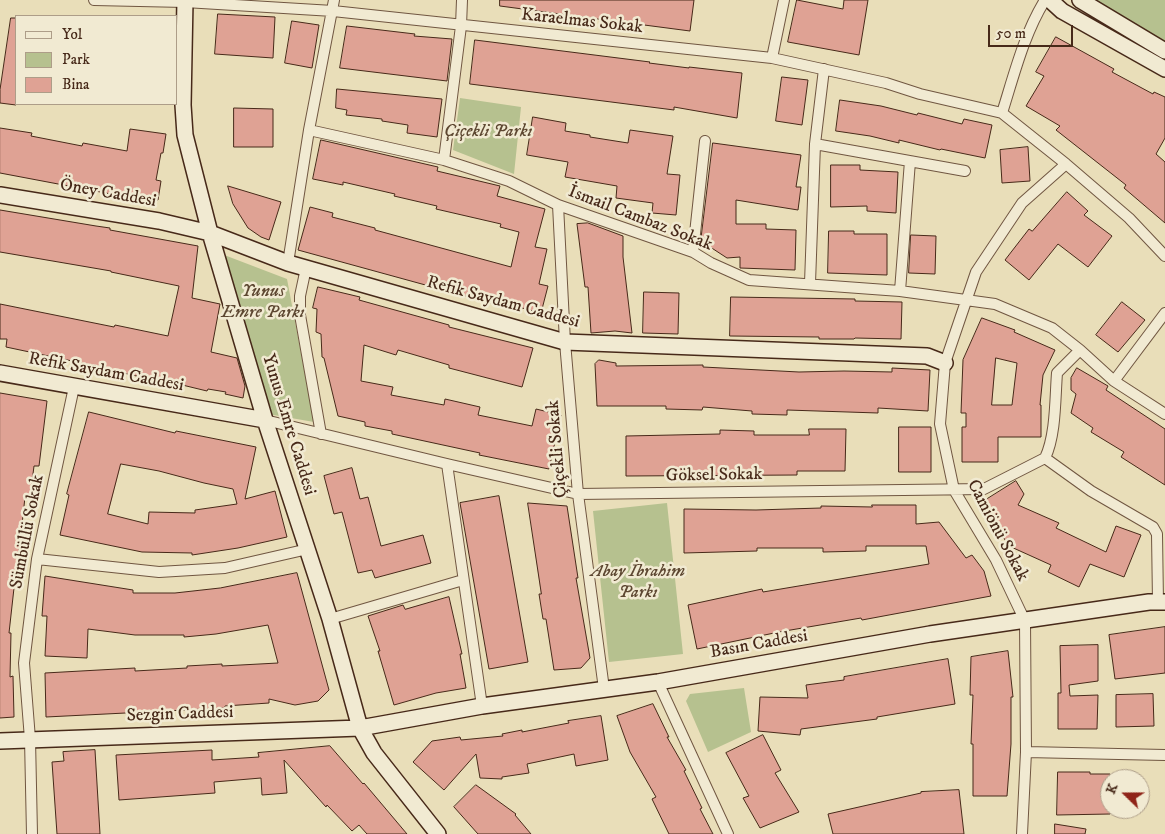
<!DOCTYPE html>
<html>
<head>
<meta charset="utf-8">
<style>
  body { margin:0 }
  #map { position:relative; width:1165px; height:834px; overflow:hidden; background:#e9deb9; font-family:"IM FELL DW Pica",serif }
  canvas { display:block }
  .legend { position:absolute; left:15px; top:15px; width:162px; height:90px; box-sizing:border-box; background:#f1ead2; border:1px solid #ad9d88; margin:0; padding:6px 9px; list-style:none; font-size:15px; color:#472919 }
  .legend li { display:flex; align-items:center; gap:10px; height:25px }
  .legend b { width:25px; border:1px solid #ad9d88 }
  .north { position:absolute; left:1100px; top:769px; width:50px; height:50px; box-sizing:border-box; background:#f1ead2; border:1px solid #ad9d88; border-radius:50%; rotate:292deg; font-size:14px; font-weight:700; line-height:20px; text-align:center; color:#472919 }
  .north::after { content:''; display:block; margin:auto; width:18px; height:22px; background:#8f2418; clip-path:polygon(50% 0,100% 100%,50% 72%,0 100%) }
  .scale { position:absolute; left:988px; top:25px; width:85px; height:22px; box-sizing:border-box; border:2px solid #472919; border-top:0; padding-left:6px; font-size:15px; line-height:18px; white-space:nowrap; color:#472919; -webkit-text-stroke:4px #f1ead2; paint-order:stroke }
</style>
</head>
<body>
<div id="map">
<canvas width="1165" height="834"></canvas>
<ul class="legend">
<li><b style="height:6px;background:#f1ead2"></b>Yol</li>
<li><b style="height:14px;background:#b6c18f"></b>Park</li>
<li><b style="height:14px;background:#dfa294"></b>Bina</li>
</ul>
<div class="north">K</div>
<div class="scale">50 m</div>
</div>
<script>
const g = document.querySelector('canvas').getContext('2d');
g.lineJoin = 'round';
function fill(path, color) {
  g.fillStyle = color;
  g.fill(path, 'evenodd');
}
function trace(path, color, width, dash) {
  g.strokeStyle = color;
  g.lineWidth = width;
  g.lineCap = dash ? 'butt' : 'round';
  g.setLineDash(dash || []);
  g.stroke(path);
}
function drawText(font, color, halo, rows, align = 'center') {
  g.font = font + ' "IM FELL DW Pica",serif';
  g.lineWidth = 5;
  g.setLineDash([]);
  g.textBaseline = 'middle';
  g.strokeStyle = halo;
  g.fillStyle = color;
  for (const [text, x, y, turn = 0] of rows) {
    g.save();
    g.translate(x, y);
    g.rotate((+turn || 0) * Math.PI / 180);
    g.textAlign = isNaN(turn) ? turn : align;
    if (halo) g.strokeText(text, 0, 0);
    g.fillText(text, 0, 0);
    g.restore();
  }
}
fill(new Path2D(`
  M1081,0H1165V51Z
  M460,98L521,107L514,174L453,150Z
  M219,253L287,279L314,422L268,414Z
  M667,503L683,654L609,662L593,511Z
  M744,688L751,732L708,752L686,701L690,694Z`), '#b6c18f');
const building = new Path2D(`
  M500,0H694L690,31L629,23L628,27L605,24V20L500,6Z
  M797,0L843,9L844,0H868L859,55L788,42Z
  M218,14L275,17L273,58L215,54Z
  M11,18H16V105L0,103V90Z
  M292,21L319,25L312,68L285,63Z
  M347,26L415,34L414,36L452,39L447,81L340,68Z
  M1056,37L1114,69L1112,72L1153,94L1154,92L1165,97V138L1156,154L1165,162V223L1124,188L1126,185L1056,130L1060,126L1026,106L1044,76L1036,72Z
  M475,40L650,62L649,63L689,68V67L742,73L737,118L674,107V110L470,84Z
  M782,77L808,80L802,125L776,121Z
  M337,89L442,99L437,137L407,133L408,125L382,121V119L346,115L347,110L336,108Z
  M840,100L881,106L917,115L918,113L962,124L964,119L992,125L985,158L941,149L940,150L899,140V143L870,136L836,131Z
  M234,108L273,109V147H234Z
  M533,117L566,123L565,131L590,135V137L628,143L630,130L673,136L667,174L680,175L676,215L652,213L653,203L616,198L617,186L565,177L568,162L527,155Z
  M0,128L32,133L31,136L82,146L83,143L127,151L130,129L166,134L163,153H161L156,180L161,181L158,200L111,192V194L0,173Z
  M321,140L438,167L437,171L500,186L497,196L545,209L535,247L547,249L539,284L548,286L541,313L492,300L491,303L298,250L310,207L333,213L332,217L375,228V230L511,267L519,232L500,227L501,224L436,209L437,206L394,196L395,194L343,182V185L313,179Z
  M713,143L801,155L796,187H801L798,210L736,200V224H766V229L796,230L795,270L740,268V257L727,258L701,241Z
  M1028,147L1030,181L1002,183L1000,150Z
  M831,165H860V170L898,172L896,213L867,211V206L831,207Z
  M228,186L281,202L269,240L261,237L248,228L233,204Z
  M1067,192L1088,211L1084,215L1112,236L1088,267L1058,244L1029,280L1005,260L1029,229L1032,231Z
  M0,210L96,226L110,228V230L198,246L192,298L220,304L211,352L237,358L245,386L243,398L225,394L226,392L208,389L207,391L141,375V377L105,369V368L6,347L7,339H0V304L114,327L115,325L168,336L179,286L111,272V271L0,252Z
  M588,223L623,236V257L632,333L615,331L591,333L588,287H585L577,224Z
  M829,231H854V234H887V275L828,273Z
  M911,235L936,236L935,274L909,273Z
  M318,287L360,297L359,300L449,325V327L533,348L522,387L449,368V365L398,350L396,355L364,345L361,381L393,387L391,395L444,405L445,399L480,407L478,415L532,426L536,409L561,415L549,469L479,455L480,453L392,434V431L365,426V422L338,416L324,358L322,357L321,334L316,332L317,309L313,308Z
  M644,292L679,293L678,334L643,333Z
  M731,297L855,299V301L902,302L901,339L855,338L854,339H819V337L730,336Z
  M1122,302L1145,320L1118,352L1096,335Z
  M982,318L1015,330L1014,332L1055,350L1043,375L1040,405H1041V437H998V462H962V427H966V413H961L963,360ZM996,358L1017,363L1012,405H992Z
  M599,360L616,363V366L703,365V367L799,372L844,371L892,372V368L930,370L928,411L878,408V413L787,410V415L752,414V411L703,407L702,410L666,409V406H597L595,364Z
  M1077,368L1108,386L1106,390L1165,429V485L1121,457L1124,452L1091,432L1093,428L1071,413L1076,394L1071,390V378Z
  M0,393L47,401L39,466H34L30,498L25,497L18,561H17L9,633H11L10,677L13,676L14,717L0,718Z
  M89,412L175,433L176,431L256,447L245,499L275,491L287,537L238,548L192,555V553L142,552L60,535L69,495L67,494ZM121,464L159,471L204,483L233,489L237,504L195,510V513L149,512L148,524L108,514Z
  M899,427H931V472H899Z
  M809,429H846L845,471H797V475L626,476V436L720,434V430L754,431V435H809Z
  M352,468L360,499L368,497L381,546L423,535L431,563L375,578L372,570L358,573L342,512L334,514L324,476Z
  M1016,481L1024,494L1018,505L1059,523L1056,528L1106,552L1116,526L1141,535L1124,577L1090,564L1079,587L1048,572L1051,565L1009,546L981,503Z
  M499,496L528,662L489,669L460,503Z
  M528,503L567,506L578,578H576L590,658L581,668L554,670L546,619H543L539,594H541Z
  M872,505H916V524L939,522L966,558L972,555L984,571L991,596L862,620L861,618L779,632L697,649L688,605L762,589L763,592L929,564L926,546H866V551L823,552V548H757V551L684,553V509L756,510L821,508V506L872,507Z
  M297,573L329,690L318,701L295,705L269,699V703L225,706V708L46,717L45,673L135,668V671L187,668V666L222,664V666L278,663L268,625L216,634L184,637V635H135L88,629L87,658L45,656L47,616H42L45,576L133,590V593H175L220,588Z
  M449,597L462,654H460L466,688L436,693L394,705L378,651H380L368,616L403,605L405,609Z
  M1165,627V673L1115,679L1109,635Z
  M1098,645V681L1069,685L1070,696L1098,695L1097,729H1058V693H1061L1060,646Z
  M1008,651L1013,697H1011V744L1007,796H973V744H971L973,695H970L971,657Z
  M948,659L955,704L877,717V719L801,729L800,735L758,731L760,697L808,698L806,685L844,680V677Z
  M1153,694L1154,726L1116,727V695Z
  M653,704L669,737H667L686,770L684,771L702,808L700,809L713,834H669L652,799L656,797L630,752L617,716Z
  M601,716L608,760L576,766L574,754L527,764L529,773L502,777V779L480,778L476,754L444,790L413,762L432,741L460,737L461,740L503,736L502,734L522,730V732L569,723L568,721Z
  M763,735L781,770L775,773L799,812L760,828L743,798L749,796L726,753Z
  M330,746L363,784L364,783L407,834H367L359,825L352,831L327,805L326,807L284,760L287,793L262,795L261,778L214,782L215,793L119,800L116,755L212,750V760L259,757L258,753Z
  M95,750L100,834H57L52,762L64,761L63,752Z
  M1058,772H1090V774H1110V814L1057,815Z
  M476,785L516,814L515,815L531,834H478L454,807Z
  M959,790L964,834H833L828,814L921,793V792Z
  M1055,824L1086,829L1085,834H1055Z`);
fill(building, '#dfa294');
trace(building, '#472919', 1);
const street = new Path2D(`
  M94,0L185,2L333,11L772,58L886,83L920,94L1002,113
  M1045,0C1024,34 1014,75 1002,113L1066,164L1129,218L1165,256
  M772,58L784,0
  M309,130L444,160L509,181L558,205L693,252L711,263L749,280L900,291L995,304L1052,328L1080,350L1114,381L1165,414
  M815,144L965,171
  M444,160L461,26L462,0
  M558,205L565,342L578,494L604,689
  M693,252L705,141
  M288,263L309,130L334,0
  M306,268L300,296V315L321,434
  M810,283L815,144L824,69
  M900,291L910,161
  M1114,381L1165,313
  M265,420L447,464L578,494L984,489L1045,458C1056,435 1055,399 1057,373L1080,350
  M1045,458L1091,491L1153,527L1157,534L1158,602
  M447,464L482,706
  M37,559L159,572L225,568L308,549
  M330,619L463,580
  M658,682L728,834
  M1026,752L1165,755
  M32,834L30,739L24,663L37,559L74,387
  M1022,834L1026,752L1025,621L996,560L954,490L940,424L945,363L976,272L1022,203L1066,164`);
const secondary = new Path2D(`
  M185,0L183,105L185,135L210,233L265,420L330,619L360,728L374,753L438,834
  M1050,0L1062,11L1165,69
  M1080,0L1165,51
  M0,195L159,221L210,233L288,263L565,342L927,356L945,363
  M0,373L265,420
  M0,741L360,728L482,706L658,682L930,634L1149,602H1165`);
trace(street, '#705641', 12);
trace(secondary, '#472919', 18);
trace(street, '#f1ead2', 10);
trace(secondary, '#f1ead2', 15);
drawText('18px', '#472919', '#f1ead2', [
  ["Karaelmas Sokak",582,22,6],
  ["Öney Caddesi",108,194,10],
  ["İsmail Cambaz Sokak",640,219,21],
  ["Refik Saydam Caddesi",503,303,15],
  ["Refik Saydam Caddesi",106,373,10],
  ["Yunus Emre Caddesi",288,425,73],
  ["Çiçekli Sokak",558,449,-95],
  ["Göksel Sokak",714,476,-1],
  ["Camiönü Sokak",997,531,62],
  ["Sümbüllü Sokak",28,532,-79],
  ["Basın Caddesi",759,645,-10],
  ["Sezgin Caddesi",180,715,-2]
]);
drawText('italic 18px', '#5d4731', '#f1ead2', [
  ["Çiçekli Parkı",488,132],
  ["Yunus",263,292],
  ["Emre Parkı",263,313],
  ["Abay İbrahim",638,572],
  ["Parkı",638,593]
]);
</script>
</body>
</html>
